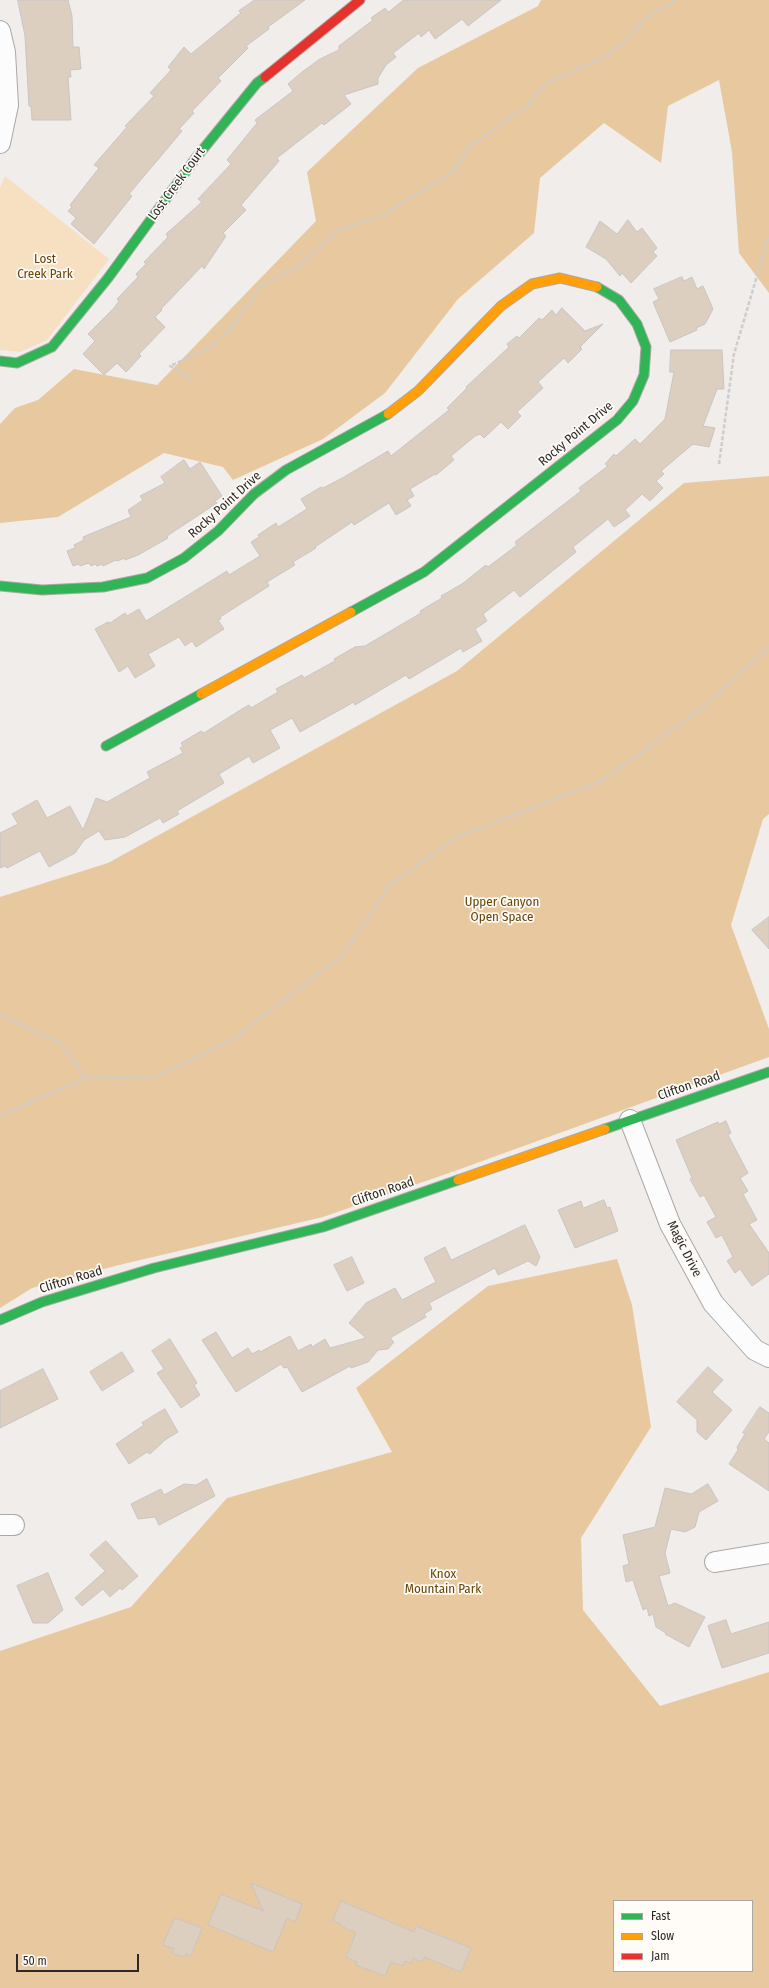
<!DOCTYPE html>
<html>
<head>
<meta charset="utf-8">
<style>
  body { margin:0 }
  #map { position:relative; width:769px; height:1988px; overflow:hidden; background:#f0edea; font-family:"Fira Sans Condensed",sans-serif }
  canvas { display:block }
  .legend { position:absolute; left:613px; top:1900px; width:140px; height:72px; box-sizing:border-box; background:#fffbf7; border:1px solid #aba7a4; margin:0; padding:5px 7px; list-style:none; font-size:12px; color:#2c2927 }
  .legend li { display:flex; align-items:center; gap:8px; height:20px }
  .legend b { width:20px; border:1px solid #aba7a4 }
  .scale { position:absolute; left:16px; top:1954px; width:123px; height:18px; box-sizing:border-box; border:2px solid #2c2927; border-top:0; padding-left:5px; font-size:12px; line-height:14px; white-space:nowrap; color:#2c2927; -webkit-text-stroke:3px #fffbf7; paint-order:stroke }
</style>
</head>
<body>
<div id="map">
<canvas width="769" height="1988"></canvas>
<ul class="legend">
<li><b style="height:5px;background:#30b455"></b>Fast</li>
<li><b style="height:5px;background:#ff9f0a"></b>Slow</li>
<li><b style="height:5px;background:#e5322d"></b>Jam</li>
</ul>
<div class="scale">50 m</div>
</div>
<script>
const g = document.querySelector('canvas').getContext('2d');
g.lineJoin = 'round';
function fill(path, color) {
  g.fillStyle = color;
  g.fill(path, 'evenodd');
}
function trace(path, color, width, dash) {
  g.strokeStyle = color;
  g.lineWidth = width;
  g.lineCap = dash ? 'butt' : 'round';
  g.setLineDash(dash || []);
  g.stroke(path);
}
function drawText(font, color, halo, rows, align = 'center') {
  g.font = font + ' "Fira Sans Condensed",sans-serif';
  g.lineWidth = 3.5;
  g.setLineDash([]);
  g.textBaseline = 'middle';
  g.strokeStyle = halo;
  g.fillStyle = color;
  for (const [text, x, y, turn = 0] of rows) {
    g.save();
    g.translate(x, y);
    g.rotate((+turn || 0) * Math.PI / 180);
    g.textAlign = isNaN(turn) ? turn : align;
    if (halo) g.strokeText(text, 0, 0);
    g.fillText(text, 0, 0);
    g.restore();
  }
}
fill(new Path2D(`
  M5,176L109,259L47,340L20,352L0,350V188Z`), '#f7dfc2');
fill(new Path2D(`
  M541,0H769V293L739,253L732,152L719,80L668,106L661,163L604,123L540,178L534,233L458,299L385,393L323,439L233,480L223,467L164,453L58,517L0,523V424L15,408L38,400L74,369L157,385L316,221L307,172L418,68L538,6Z
  M769,476V814L763,819L731,925L769,1029V1057L463,1168L323,1217L119,1265L32,1288L0,1308V897L108,863L457,671L684,483Z
  M617,1259L632,1305L651,1427L581,1538L583,1610L660,1706L769,1672V1988H0V1651L131,1607L227,1498L392,1452L356,1388L488,1286ZM614,1901H752V1971H614Z`), '#e8c89f');
const building = new Path2D(`
  M18,0H68L72,16L73,47H79L81,69L70,70L71,77H68L71,120H32L31,106H29L25,36Z
  M255,0H305L268,27L269,29L246,46L248,48L218,78L221,81L192,111L194,113L179,129L182,131L129,194L132,196L94,244L71,224L76,218L68,211L72,207L70,205L99,168L94,165L127,127L125,126L154,96L150,93L171,70L168,67L184,47L191,54L241,13L239,11Z
  M404,0H501L468,26L462,19L435,39L429,30L421,37L419,33L393,53L396,57L386,65L378,78V84L344,95L351,104L324,125L322,123L277,158L279,161L241,205L246,210L223,233L226,236L204,269L202,266L161,309L162,310L155,317L165,327L139,354L141,356L126,372L117,363L104,375L83,354L95,341L88,334L114,308L119,301L117,299L138,277L136,274L146,264L144,262L168,237L166,234L202,202L198,199L231,164L227,160L257,123L255,120L293,91L288,84L302,72L320,59L339,50V46L373,20L371,18L385,8L388,12Z
  M628,220L637,232L642,228L657,248L653,252L657,256L631,283L622,273L620,276L606,259L586,247L600,221L617,234Z
  M682,277L684,281L692,277L697,289L703,286L713,309L705,324L696,328L697,330L670,342L653,302L659,299L654,289Z
  M562,308L585,331L603,324L580,347L582,349L568,363L564,358L538,382L543,388L517,412L521,416L508,429L501,422L484,438L480,434L475,436L451,456L454,460L436,475L435,474L410,489L414,496L407,500L411,506L396,515L389,503L354,525L352,522L315,547L316,548L293,562L295,565L267,582L269,586L220,617L221,619L218,620L224,629L196,647L192,641L185,646L179,637L148,654L155,666L135,678L128,666L119,672L95,629L108,622L110,623L125,613L127,616L139,609L146,621L227,571L229,575L260,556L251,542L259,537L258,535L276,523L278,527L307,509L301,499L321,487L323,488L344,477L388,451L391,456L449,410L447,408L467,388L466,387L509,347L507,344L517,336L519,338L539,318L542,320L552,310L556,315Z
  M671,350H722L724,389H717L703,426L715,428L709,447L693,444L661,471L664,474L656,481L663,488L650,501L642,494L625,510L630,516L614,527L608,519L573,547L576,552L520,597L514,590L483,614L487,621L475,629L482,641L463,652L461,648L409,679L406,675L355,705L354,702L300,732L292,718L270,730L280,748L253,763L249,756L219,774L224,783L177,811L179,814L163,823L160,818L125,837L105,840L99,831L84,840L75,853L49,867L40,851L7,868L5,866L0,868V833L18,824L12,814L37,800L47,818L70,806L83,830L96,798L107,802L141,783L150,778L147,772L183,753L180,748L183,746L181,743L201,731L204,733L242,709L249,705L251,708L278,692L276,689L302,675L304,678L335,661L334,659L355,647L365,646L421,613L420,611L442,598L441,596L462,584L486,565L488,567L517,545L515,542L581,491L579,488L608,466L605,464L614,454L616,456L635,439L640,444L665,419L674,372H670Z
  M184,460L190,469L200,462L222,496L215,501L217,503L167,536L168,538L138,555L125,560V558L117,561L116,560L103,566L102,564L97,566L95,564L91,566L89,563L80,566L79,564L73,566L67,551L75,548L74,545L84,540L83,537L131,517L128,510L143,500L140,496L165,483L161,477Z
  M769,917V949L752,930Z
  M726,1121L731,1133L728,1135L748,1173L740,1178L748,1191L743,1194L757,1220L749,1224L769,1253V1274L752,1286L740,1269L735,1273L727,1261L733,1257L722,1235L716,1238L707,1222L716,1217L704,1195L700,1197L690,1179L692,1178L676,1140L718,1122L719,1124Z
  M604,1200L607,1208L610,1207L618,1231L575,1248L558,1210L581,1201L583,1208Z
  M525,1225L540,1257L536,1266L528,1261L498,1275L495,1268L429,1303L432,1309L424,1314L426,1317L390,1338L394,1342L388,1349L378,1350L368,1362L351,1368L350,1366L302,1392L287,1367L284,1368L281,1364L236,1392L202,1340L216,1332L232,1358L248,1348L252,1354L259,1350L260,1352L290,1336L298,1351L311,1344L312,1347L325,1339L330,1348L366,1338L349,1323L366,1303L395,1288L402,1300L436,1282L424,1258L445,1247L451,1260Z
  M352,1257L364,1283L347,1291L334,1265Z
  M170,1339L197,1383L194,1385L200,1395L181,1408L157,1373L164,1369L152,1351Z
  M122,1352L134,1371L102,1391L90,1372Z
  M708,1367L723,1380L712,1392L732,1410L706,1440L697,1432V1420L677,1402Z
  M43,1369L58,1399L0,1428V1391Z
  M760,1407L769,1413V1432L764,1439L769,1443V1491L729,1464L738,1450L737,1447L745,1434L743,1433Z
  M165,1409L178,1432L165,1440L150,1454L147,1452L129,1464L116,1444L144,1425L142,1423Z
  M207,1479L215,1496L159,1525L155,1517L138,1519L131,1504L161,1489L164,1495L184,1484L196,1485Z
  M708,1484L718,1501L699,1512L695,1527L685,1532L671,1529L665,1553L670,1573L659,1576L668,1606L675,1603L705,1617L689,1647L665,1634L666,1633L656,1627L653,1614L649,1616L647,1608L643,1610L633,1580L626,1582L623,1566L629,1564L623,1535L655,1527L665,1488L691,1494Z
  M106,1541L138,1576L122,1590L120,1588L110,1597L103,1589L82,1606L75,1598L105,1571L90,1555Z
  M48,1573L63,1610L48,1623H33L17,1586Z
  M726,1620L731,1634L769,1622V1653L722,1668L708,1626Z
  M251,1883L302,1904L295,1922L287,1918L273,1952L208,1925L221,1894L263,1911Z
  M341,1901L414,1932L416,1926L471,1948L461,1972L424,1957L422,1962L413,1958L411,1963L405,1961L403,1966L391,1962L385,1976L356,1965L357,1962L346,1957L356,1933L341,1926V1924L333,1921Z
  M175,1918L202,1928L191,1956L186,1954L184,1957L172,1953L174,1949L163,1945Z`);
fill(building, '#dccfc0');
trace(building, '#c8c5c3', 1);
const street = new Path2D(`
  M0,31L5,52L8,105L0,143
  M630,1120L670,1224L713,1303L755,1350L769,1357
  M0,1525H14
  M715,1562L769,1553`);
const fast = new Path2D(`
  M0,361L17,363L52,347L108,278L195,159L257,83L265,77
  M0,586L42,590L103,587L147,578L184,558L218,531L254,494L286,470L388,414
  M351,612L424,572L617,420L633,401L644,375L646,347L637,324L619,300L597,287
  M106,746L201,694
  M605,1129L769,1072
  M0,1320L42,1302L154,1268L323,1227L458,1180`);
const slow = new Path2D(`
  M388,414L418,391L501,306L532,284L560,278L597,287
  M201,694L351,612
  M458,1180L605,1129`);
const jam = new Path2D(`
  M265,77L360,0`);
trace(street, '#aba8a6', 22);
trace(fast, '#aba8a6', 11);
trace(slow, '#aba8a6', 11);
trace(jam, '#aba8a6', 11);
trace(new Path2D(`
  M192,382L186,375L170,366L208,349L228,332L262,285L300,266L337,231L385,214L416,194L452,174L470,146L526,107L545,84L600,59L621,45L650,14L676,0
  M719,464L734,354L769,235
  M0,1015L60,1043L87,1078
  M0,1116L87,1078H153L230,1041L342,956L390,885L457,837L602,781L700,710L769,647`), '#cdcdcc', 2.5, [4, 2]);
trace(street, '#fdfcfc', 20);
trace(fast, '#30b455', 9);
trace(slow, '#ff9f0a', 9);
trace(jam, '#e5322d', 9);
drawText('13px', '#2c2927', '#fffbf7', [
  ["Lost Creek Court",177,184,-54],
  ["Rocky Point Drive",576,434,-40],
  ["Rocky Point Drive",225,505,-42],
  ["Clifton Road",689,1086,-19],
  ["Clifton Road",383,1192,-19],
  ["Magic Drive",684,1249,63],
  ["Clifton Road",71,1280,-17]
]);
drawText('13px', '#684409', '#fffbf7', [
  ["Lost",45,259],
  ["Creek Park",45,274],
  ["Upper Canyon",502,902],
  ["Open Space",502,917],
  ["Knox",443,1574],
  ["Mountain Park",443,1589]
]);
</script>
</body>
</html>
